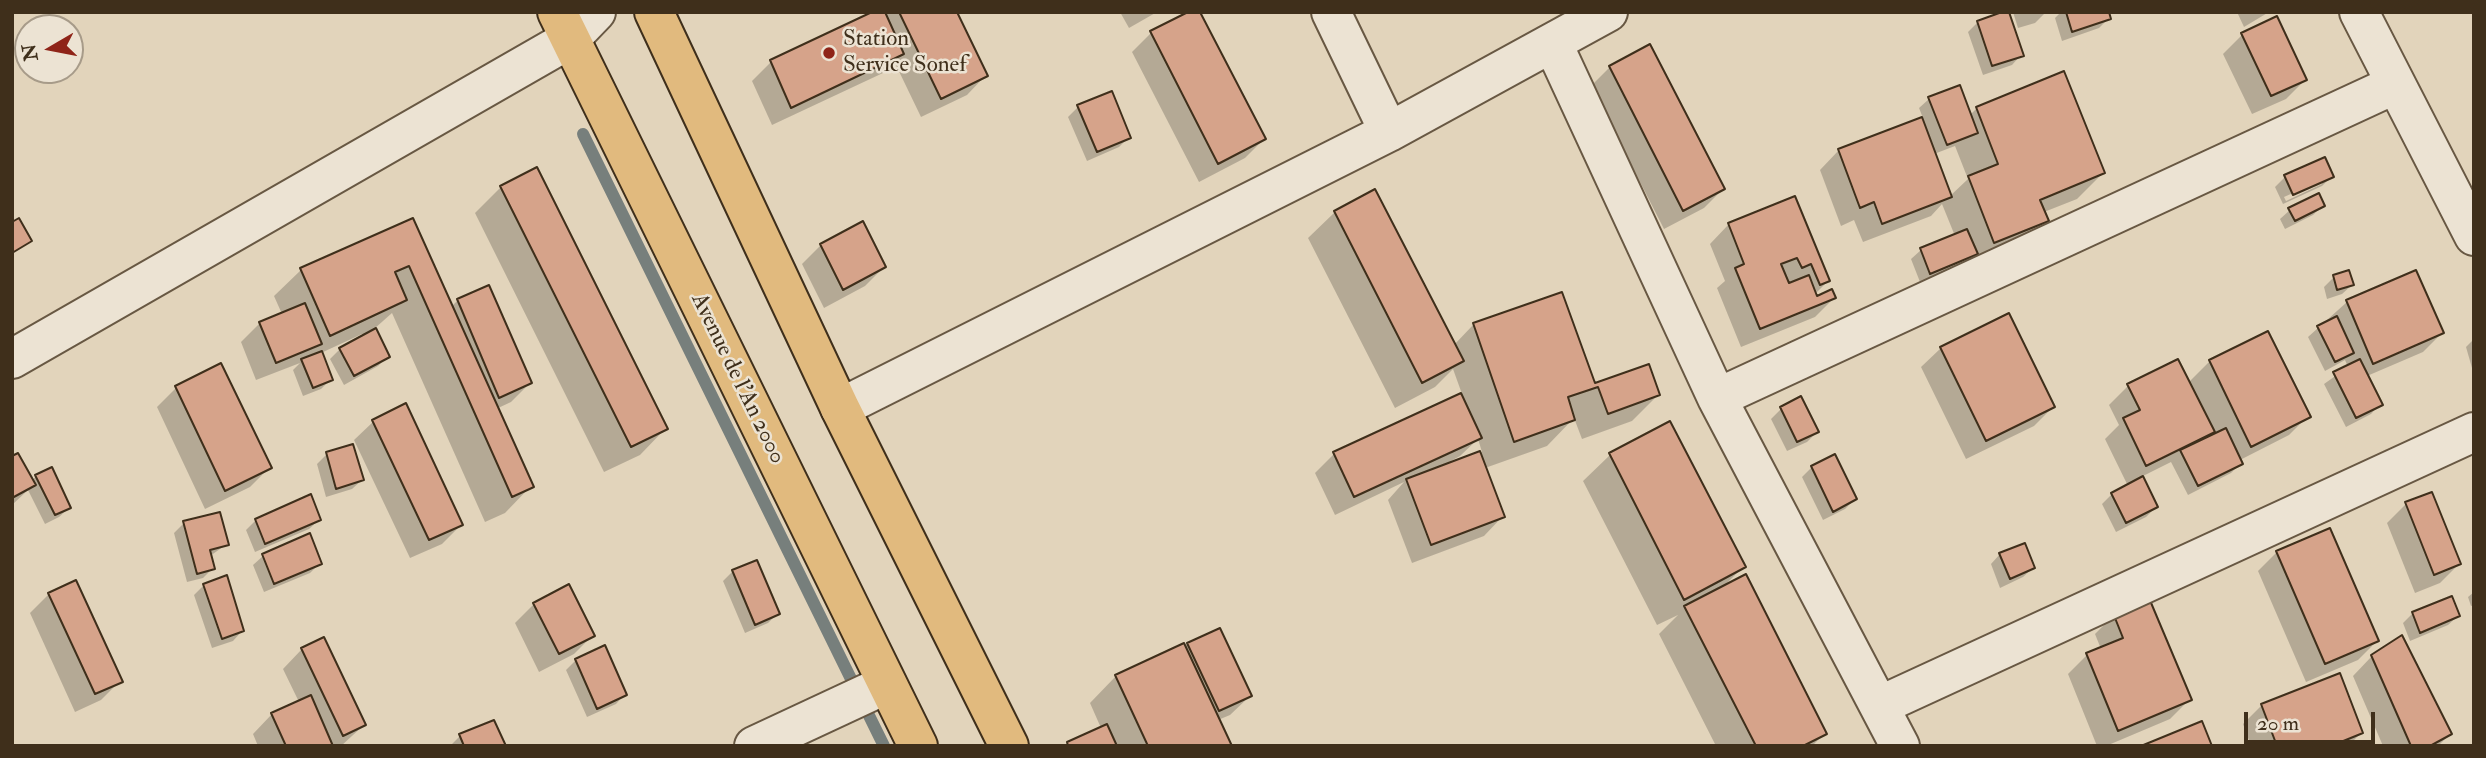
<!DOCTYPE html>
<html>
<head>
<meta charset="utf-8">
<style>
  body { margin:0 }
  #map { position:relative; width:2486px; height:758px; overflow:hidden; background:#e2d4bb; font-family:"IM FELL Double Pica",serif }
  canvas { display:block }
  .frame { position:absolute; inset:0; border:14px solid #3f2f1b; pointer-events:none }
  .north { position:absolute; left:14px; top:14px; width:70px; height:70px; box-sizing:border-box; background:#ece3d3; border:2px solid #a79b89; border-radius:50%; rotate:260deg; font-size:19px; font-weight:700; line-height:28px; text-align:center; color:#3f2f1b }
  .north::after { content:''; display:block; margin:auto; width:24px; height:32px; background:#8f2418; clip-path:polygon(50% 0,100% 100%,50% 72%,0 100%) }
  .scale { position:absolute; left:2244px; top:712px; width:131px; height:32px; box-sizing:border-box; border:4px solid #3f2f1b; border-top:0; padding-left:9px; font-size:21px; line-height:24px; white-space:nowrap; color:#3f2f1b; -webkit-text-stroke:5px #ece3d3; paint-order:stroke }
</style>
</head>
<body>
<div id="map">
<canvas width="2486" height="758"></canvas>
<div class="frame"></div>
<div class="north">N</div>
<div class="scale">20 m</div>
</div>
<script>
const g = document.querySelector('canvas').getContext('2d');
g.lineJoin = 'round';
function fill(path, color) {
  g.fillStyle = color;
  g.fill(path, 'evenodd');
}
function trace(path, color, width, dash) {
  g.strokeStyle = color;
  g.lineWidth = width;
  g.lineCap = dash ? 'butt' : 'round';
  g.setLineDash(dash || []);
  g.stroke(path);
}
function drawText(font, color, halo, rows, align = 'center') {
  g.font = font + ' "IM FELL Double Pica",serif';
  g.lineWidth = 5;
  g.setLineDash([]);
  g.textBaseline = 'middle';
  g.strokeStyle = halo;
  g.fillStyle = color;
  for (const [text, x, y, turn = 0] of rows) {
    g.save();
    g.translate(x, y);
    g.rotate((+turn || 0) * Math.PI / 180);
    g.textAlign = isNaN(turn) ? turn : align;
    if (halo) g.strokeText(text, 0, 0);
    g.fillText(text, 0, 0);
    g.restore();
  }
}
fill(new Path2D(`
  M871,12H955L986,75L967,95L921,117L894,61L883,73L772,125L752,81L771,62Z
  M1120,12H1157L1129,28Z
  M1192,12L1264,139L1245,158L1199,182L1132,52L1151,33Z
  M2013,12H2045V13L2035,23L2018,28Z
  M2061,12H2107L2109,18L2099,28L2062,41L2055,18Z
  M2237,12H2269L2244,27Z
  M2276,18L2305,80L2286,99L2252,114L2223,54L2242,35Z
  M1978,22L2021,55L2012,65L1983,75L1968,32Z
  M1610,67L1723,189L1704,208L1664,229L1591,86Z
  M1929,99L1970,115L1977,108L2103,173L2077,199L2044,212L2047,221L2021,247L1920,282L1911,259L1921,250L1955,236L1942,204L1931,216L1863,242L1854,220L1841,226L1820,170L1839,150L1923,118L1919,108ZM1955,146L1968,179L1950,196L1934,154Z
  M1078,107L1129,137L1119,147L1087,161L1068,117Z
  M2332,176L2322,186L2283,204L2275,187L2285,177ZM2322,180V184L2286,201L2284,197Z
  M501,187L666,428L640,455L604,472L475,213Z
  M1794,198L1828,281L1815,294L1816,298H1834L1815,317L1741,347L1717,288L1725,281L1710,244L1729,224Z
  M2323,205L2313,215L2285,229L2280,219L2290,210Z
  M1335,212L1454,345L1473,325L1561,294L1594,385L1658,395L1632,421L1582,439L1574,418L1547,446L1485,468L1503,516L1484,536L1412,563L1388,500L1404,482L1335,515L1315,473L1334,454L1462,394L1453,369L1435,387L1395,408L1308,238ZM1478,439L1482,452L1453,463L1451,461L1460,456Z
  M412,220L451,307L458,300L530,383L511,402L496,409L531,486L505,513L485,522L392,313L374,329L388,356L378,366L344,385L330,359L340,349L363,337L362,334L321,353L331,379L321,389L303,396L293,370L300,363L256,380L241,342L260,323L282,314L274,296L301,270Z
  M821,245L884,267L865,286L824,308L802,264Z
  M2334,277L2352,285L2342,294L2327,299L2324,287Z
  M2347,302L2442,333L2423,352L2367,376L2380,404L2371,414L2346,427L2324,384L2348,367L2345,360L2325,371L2308,337Z
  M2474,339V367L2472,368L2466,347Z
  M1941,348L2053,407L2034,426L1966,459L1921,367Z
  M2210,361L2308,416L2289,435L2240,460L2241,463L2231,473L2188,495L2171,462L2141,477L2156,507L2146,517L2116,532L2102,504L2112,494L2128,486L2105,439L2119,425L2109,405L2128,386L2188,383ZM2215,430L2217,434L2205,439Z
  M176,388L269,468L250,487L205,509L157,407Z
  M1801,399L1817,432L1807,442L1787,451L1771,419L1781,409Z
  M374,421L461,525L442,544L410,558L354,440Z
  M1670,423L1743,567L1723,587L1825,733L1812,746H1716L1659,634L1678,615L1657,625L1583,481L1610,455Z
  M327,454L362,480L352,489L326,497L317,464Z
  M12,458L32,481L36,476L69,508L59,517L45,524L28,490L12,505Z
  M1812,467L1855,499L1845,509L1823,520L1802,477Z
  M2406,504L2459,564L2440,583L2415,593L2387,523Z
  M256,520H319L309,529L255,552L246,530Z
  M184,523L227,544L210,556L213,568L203,578L187,582L174,533Z
  M2277,552L2377,641L2358,660L2306,682L2258,571Z
  M2000,554L2033,568L2023,577L2000,588L1991,564Z
  M263,556L320,563L310,573L264,592L253,565Z
  M733,571L778,613L768,623L745,633L723,581Z
  M204,585L242,631L233,641L212,648L194,595Z
  M2474,592V605L2471,606L2468,597Z
  M49,594L120,681L101,700L75,712L30,613Z
  M534,604L593,635L574,654L539,672L515,623Z
  M2413,613L2458,616L2448,625L2410,641L2403,623Z
  M2114,615L2189,700L2170,719L2106,746H2097L2068,674L2087,655L2101,649L2095,634Z
  M1188,644L1250,696L1230,715L1218,720L1230,746H1066L1101,728L1090,703L1116,676Z
  M302,649L364,725L341,746H258L253,734L272,714L299,702L283,669Z
  M2372,656L2450,734L2438,746H2383L2353,676Z
  M576,660L625,694L616,704L587,717L566,670Z
  M2262,705L2361,733L2348,746H2251L2243,724Z
  M460,736L504,746H450Z`), '#0003');
trace(new Path2D(`
  M583,134L884,746`), '#777f7c', 12);
const building = new Path2D(`
  M872,12H885L904,54L791,108L770,60Z
  M899,12H957L988,76L941,99Z
  M1188,12H1200L1266,139L1218,164L1150,31Z
  M2002,12H2009L2024,56L1992,66L1977,21Z
  M2066,12H2109L2111,19L2072,32Z
  M2277,16L2307,80L2271,96L2241,33Z
  M1650,44L1725,189L1683,211L1609,66Z
  M2064,71L2105,173L2040,200L2049,221L1994,243L1968,176L1998,164L1976,107Z
  M1960,85L1978,133L1947,145L1928,97Z
  M1112,91L1131,138L1097,152L1077,105Z
  M1922,117L1952,197L1882,224L1874,202L1860,208L1838,149Z
  M2325,157L2334,177L2293,195L2284,175Z
  M537,167L668,429L631,447L500,186Z
  M1375,189L1464,361L1422,383L1334,211Z
  M2319,193L2325,206L2295,221L2288,208Z
  M1795,196L1830,281L1820,285L1811,264L1802,268L1797,258L1781,264L1789,283L1809,275L1817,296L1832,289L1836,298L1760,329L1735,268L1744,264L1728,223Z
  M19,218L32,241L12,253V222Z
  M413,218L534,487L512,497L409,266L395,272L407,300L330,336L300,268Z
  M863,221L886,267L843,290L820,244Z
  M1967,229L1978,254L1930,274L1920,248Z
  M2349,270L2354,285L2337,290L2333,275Z
  M2416,270L2444,333L2373,364L2346,300Z
  M489,285L532,383L499,398L457,299Z
  M1562,292L1595,383L1649,364L1660,395L1608,414L1598,387L1568,397L1575,420L1514,442L1473,323Z
  M305,303L322,344L276,363L259,322Z
  M2009,313L2055,407L1986,441L1940,347Z
  M2337,316L2354,353L2335,362L2317,326Z
  M376,328L390,357L354,376L339,348Z
  M2268,331L2311,417L2251,447L2209,360Z
  M322,351L333,380L313,388L301,359Z
  M2178,359L2215,432L2146,466L2123,418L2140,410L2127,384Z
  M2360,359L2383,405L2356,418L2333,372Z
  M221,363L272,468L225,491L175,386Z
  M1461,393L1482,438L1354,497L1333,452Z
  M1801,396L1819,432L1797,442L1780,407Z
  M406,403L463,525L429,540L372,420Z
  M1670,421L1746,567L1684,600L1609,453Z
  M2226,428L2243,464L2198,486L2180,450Z
  M353,444L364,480L336,489L326,452Z
  M1480,451L1505,517L1431,545L1406,479Z
  M18,453L36,485L12,498V456Z
  M1835,454L1857,499L1833,512L1811,466Z
  M52,467L71,508L55,515L35,475Z
  M2143,476L2158,507L2126,523L2111,493Z
  M2432,492L2461,564L2434,575L2405,502Z
  M311,494L321,520L265,544L255,519Z
  M220,512L229,545L210,550L215,569L197,574L183,521Z
  M2330,528L2379,641L2325,664L2276,551Z
  M310,533L322,564L274,584L262,554Z
  M2025,543L2035,568L2010,579L1999,553Z
  M757,560L780,614L755,625L732,570Z
  M1746,574L1827,734L1803,746H1756L1684,606Z
  M227,575L244,631L222,639L203,584Z
  M76,580L123,682L95,694L48,593Z
  M569,584L595,636L559,654L533,603Z
  M2452,596L2460,616L2420,633L2412,612Z
  M2149,598L2192,700L2118,731L2086,653L2123,638L2113,613Z
  M1220,628L1252,696L1219,711L1187,643Z
  M2402,635L2452,734L2430,746H2411L2371,655Z
  M324,637L366,725L343,736L301,648Z
  M1184,643L1232,746H1148L1115,675Z
  M605,645L627,695L597,709L575,659Z
  M2340,673L2363,733L2331,746H2277L2261,704Z
  M311,695L333,746H286L271,713Z
  M494,720L506,746H464L459,734Z
  M2202,721L2212,746H2141Z
  M1107,724L1117,746H1068L1067,742Z`);
fill(building, '#d6a38a');
trace(building, '#3f2f1b', 2);
const minor = new Path2D(`
  M1331,12L1389,132
  M2359,12L2474,236
  M1553,44L1717,398L1900,746
  M12,359L570,39L596,12
  M1717,398L2396,84
  M840,408L1389,132L1608,12
  M1881,705L2474,432
  M754,746L887,684`);
const major = new Path2D(`
  M557,12L918,746
  M654,12L840,408L1009,746`);
trace(minor, '#685843', 42);
trace(major, '#3f2f1b', 42);
trace(minor, '#ece3d3', 38);
trace(major, '#e1ba7e', 38);
for (const [x, y, r, color] of [
  [829,53,7,"#8f2418"]
]) {
  const dot = new Path2D();
  dot.arc(x, y, r, 0, 2 * Math.PI);
  g.fillStyle = color;
  g.fill(dot);
  trace(dot, '#ece3d3', 2.5);
}
drawText('23px', '#3f2f1b', '#ece3d3', [
  ["Station",843,40],
  ["Service Sonef",843,66]
], 'left');
drawText('23px', '#3f2f1b', '#ece3d3', [
  ["Avenue de l'An 2000",737,379,64]
]);
</script>
</body>
</html>
